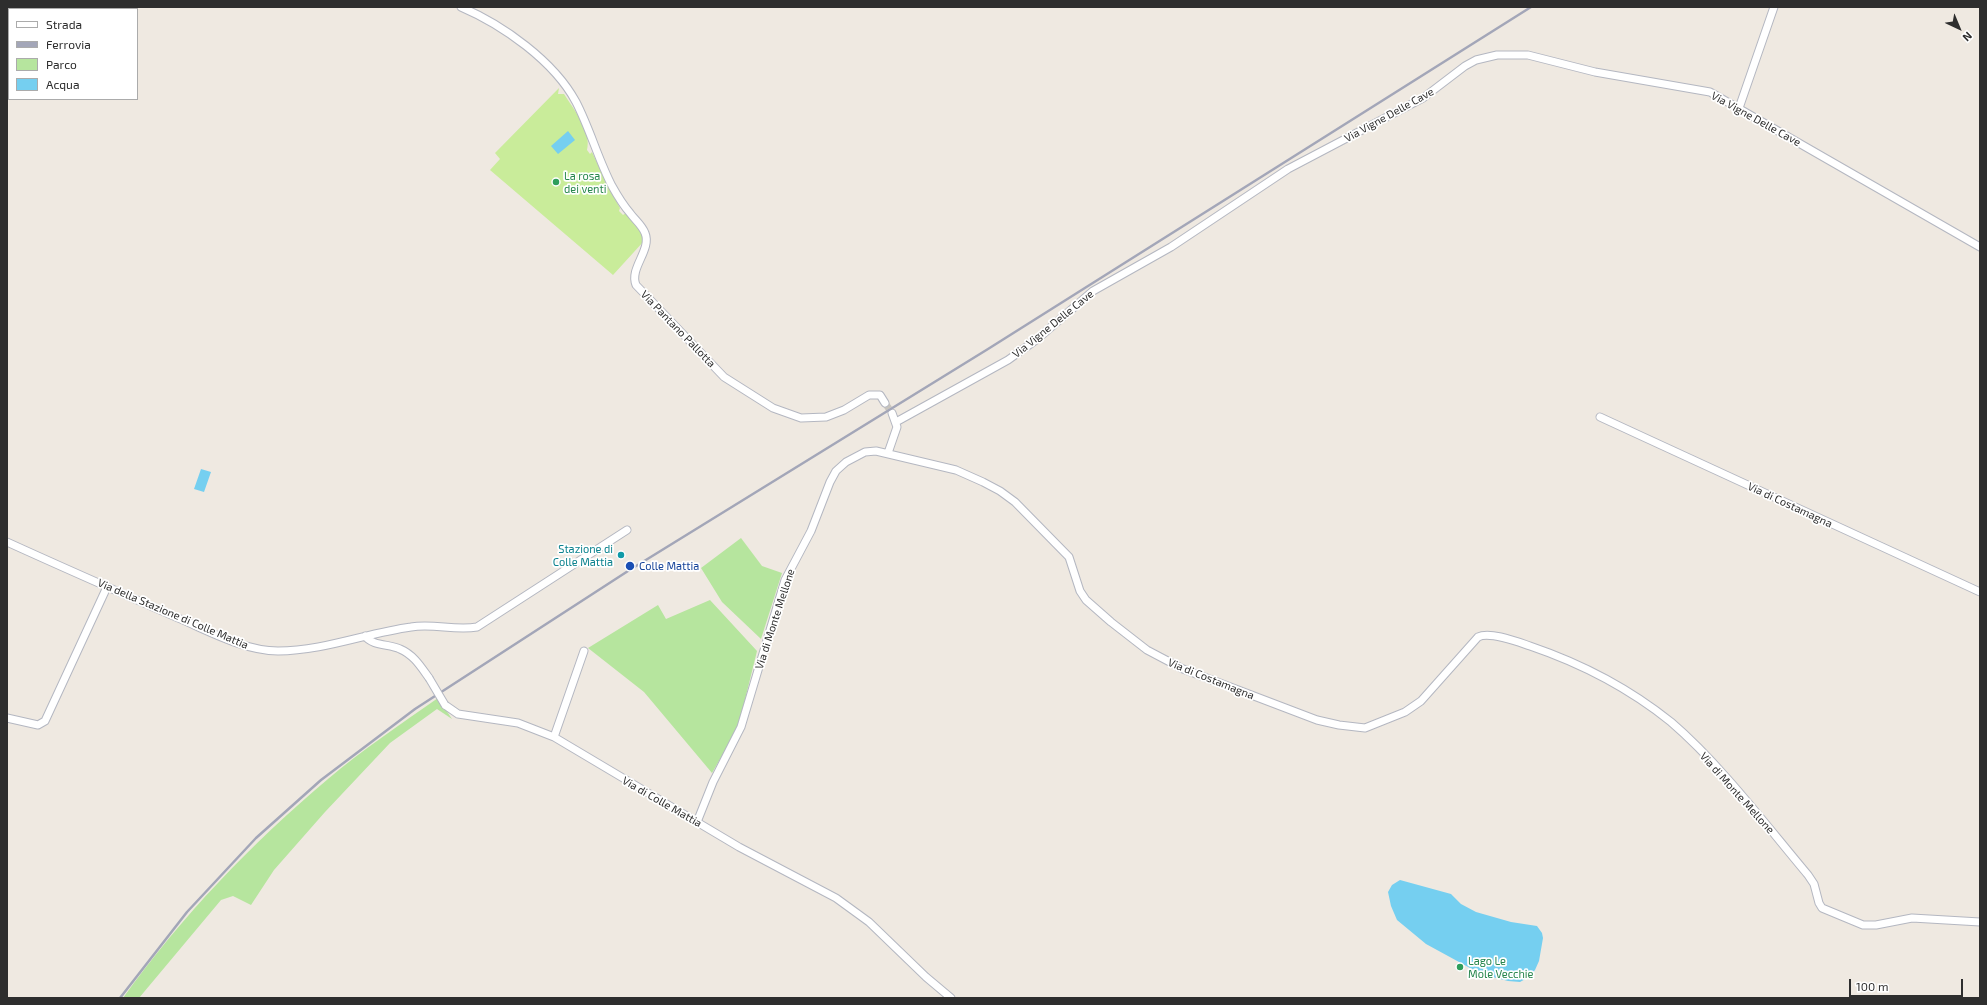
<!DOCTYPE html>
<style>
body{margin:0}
#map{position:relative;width:1987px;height:1005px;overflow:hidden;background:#efe9e1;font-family:"Exo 2",sans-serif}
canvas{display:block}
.frame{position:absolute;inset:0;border:8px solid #2e2e2e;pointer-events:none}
.legend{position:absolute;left:8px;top:8px;width:130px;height:92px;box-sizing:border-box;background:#fff;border:1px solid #ababab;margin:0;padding:5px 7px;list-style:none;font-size:12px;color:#2e2e2e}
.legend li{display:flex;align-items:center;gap:8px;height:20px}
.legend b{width:20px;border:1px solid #ababab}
.north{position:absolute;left:1939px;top:8px;width:40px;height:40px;-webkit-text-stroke:3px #fff;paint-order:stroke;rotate:136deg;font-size:11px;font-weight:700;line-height:16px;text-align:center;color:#2e2e2e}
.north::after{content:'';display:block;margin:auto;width:14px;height:18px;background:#2e2e2e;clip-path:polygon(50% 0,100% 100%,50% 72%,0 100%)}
.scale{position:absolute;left:1849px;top:979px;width:114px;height:18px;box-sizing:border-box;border:2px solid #2e2e2e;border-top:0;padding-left:5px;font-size:12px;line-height:14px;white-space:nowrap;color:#2e2e2e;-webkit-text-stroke:3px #fff;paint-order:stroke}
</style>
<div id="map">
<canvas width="1987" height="1005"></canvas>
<div class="frame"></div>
<ul class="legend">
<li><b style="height:5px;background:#fff"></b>Strada</li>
<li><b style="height:5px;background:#a3a6b8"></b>Ferrovia</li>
<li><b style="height:11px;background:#b6e59e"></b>Parco</li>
<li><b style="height:11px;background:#75cff0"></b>Acqua</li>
</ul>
<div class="north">N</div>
<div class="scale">100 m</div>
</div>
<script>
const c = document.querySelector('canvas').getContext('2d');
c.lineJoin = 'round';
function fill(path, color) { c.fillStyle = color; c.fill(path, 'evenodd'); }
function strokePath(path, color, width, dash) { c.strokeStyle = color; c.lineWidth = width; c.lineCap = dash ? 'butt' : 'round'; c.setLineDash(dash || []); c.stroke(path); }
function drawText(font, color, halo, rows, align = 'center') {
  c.font = font + ' "Exo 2",sans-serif'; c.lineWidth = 3.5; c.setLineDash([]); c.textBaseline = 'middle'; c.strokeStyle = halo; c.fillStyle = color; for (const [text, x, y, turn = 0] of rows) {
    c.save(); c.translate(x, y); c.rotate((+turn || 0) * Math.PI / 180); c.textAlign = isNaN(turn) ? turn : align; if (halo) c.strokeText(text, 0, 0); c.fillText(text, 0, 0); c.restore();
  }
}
fill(new Path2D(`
 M741 538 762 566 782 573 761 639 722 602 701 568Z
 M710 600 757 651 738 728 712 773 644 692 588 648 658 605 666 619Z
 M438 698 452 719 437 709 390 743 325 812 274 870 251 905 233 896 221 900 139 998H123C182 916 251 844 328 779 362 750 401 724 438 698Z`), '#b6e59e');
fill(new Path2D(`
 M559 88 558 94H564C574 110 592 131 587 150L590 154 592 152 608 186 620 208 619 211 623 215 626 213 642 229 644 241 613 275 490 170 500 159 495 153Z`), '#c9ec9a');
fill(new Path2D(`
 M568 131 575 140 558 154 551 146Z
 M201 469 211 472 204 492 194 489Z
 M1400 880 1451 894 1461 904 1476 912 1511 922 1537 926 1542 933 1543 938 1539 961 1535 970 1529 977 1520 982 1508 981 1481 974 1426 944 1397 920 1391 906 1388 892 1392 885Z`), '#75cff0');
strokePath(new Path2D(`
 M885 403 892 413`), '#c8c4bd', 7, [7, 3.5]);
const minor = new Path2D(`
 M461 7C503 25 554 61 576 102 590 129 598 159 612 186 617 195 623 205 630 213 635 220 642 225 645 233 652 250 629 268 636 285L724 377 773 408 801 418 826 417 844 410 869 395H880L885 403
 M1739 108 1774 7
 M1600 417 1980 592
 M896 422 1008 360 1036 340 1093 291 1171 247 1288 169 1423 98 1465 66 1476 60 1497 55H1528L1595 72 1710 92 1980 247
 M888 453 897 427 892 413
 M7 542C64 568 121 593 178 618 209 631 244 651 278 651 323 651 367 633 411 627 433 623 455 631 477 627L627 530
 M365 636C372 646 390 644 400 649 414 655 421 667 429 678
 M445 705 458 714 518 723 554 737 739 847 836 898 869 922 926 977 951 998
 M7 718 38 725 45 721 107 587
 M554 737 584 651
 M697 822 713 782 741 727 785 580 811 531 830 482 836 471 846 462 865 452 876 451 956 470 983 482 1000 491 1015 502 1069 557 1080 591 1086 600 1111 622 1147 650 1183 669 1317 720 1339 725 1365 728 1405 712 1421 701 1478 637C1490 631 1518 642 1530 646 1580 663 1630 689 1671 722 1720 764 1766 825 1808 875L1814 884 1819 903 1822 908 1863 925H1876L1912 918 1980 922`);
const highway = new Path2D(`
 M46 9 48 7
 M61 9 62 7
 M7 59 9 57
 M7 79 9 77`);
strokePath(minor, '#b4b7c1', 9);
strokePath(highway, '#c9c9c9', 13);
strokePath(minor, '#fff', 7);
strokePath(highway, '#ffa35c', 11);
strokePath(new Path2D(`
 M120 998 187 912 256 838 321 780 415 709 628 571 988 349 1531 7`), '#a3a6b8', 2.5);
const minorBridge = new Path2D(`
 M429 678 445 705`);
strokePath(minorBridge, '#b4b7c1', 9, []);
strokePath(minorBridge, '#fff', 7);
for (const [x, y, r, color] of [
 [556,182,4,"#2e9e5b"],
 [621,555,4,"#0f9aa8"],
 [630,566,5,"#1a4fb4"],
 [1460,967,4,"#2e9e5b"]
]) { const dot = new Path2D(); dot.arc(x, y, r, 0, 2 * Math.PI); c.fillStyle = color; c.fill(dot); strokePath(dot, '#fff', 1.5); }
drawText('11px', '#2e2e2e', '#fff', [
 ["Via Vigne Delle Cave",1389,115,-29],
 ["Via Vigne Delle Cave",1756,119,29],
 ["Via Vigne Delle Cave",1053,324,-39],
 ["Via Pantano Pallotta",678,329,46],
 ["Via di Costamagna",1790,505,25],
 ["Via della Stazione di Colle Mattia",173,614,23],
 ["Via di Monte Mellone",775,619,-72],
 ["Via di Costamagna",1211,679,22],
 ["Via di Monte Mellone",1737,793,48],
 ["Via di Colle Mattia",662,802,30]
]);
drawText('11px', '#27864d', '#fff', [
 ["La rosa",564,176],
 ["dei venti",564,189],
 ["Lago Le",1468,961],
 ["Mole Vecchie",1468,974]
], 'left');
drawText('11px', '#0d838f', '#fff', [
 ["Stazione di",613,549],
 ["Colle Mattia",613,562]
], 'right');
drawText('11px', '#164399', '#fff', [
 ["Colle Mattia",639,566]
], 'left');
</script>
